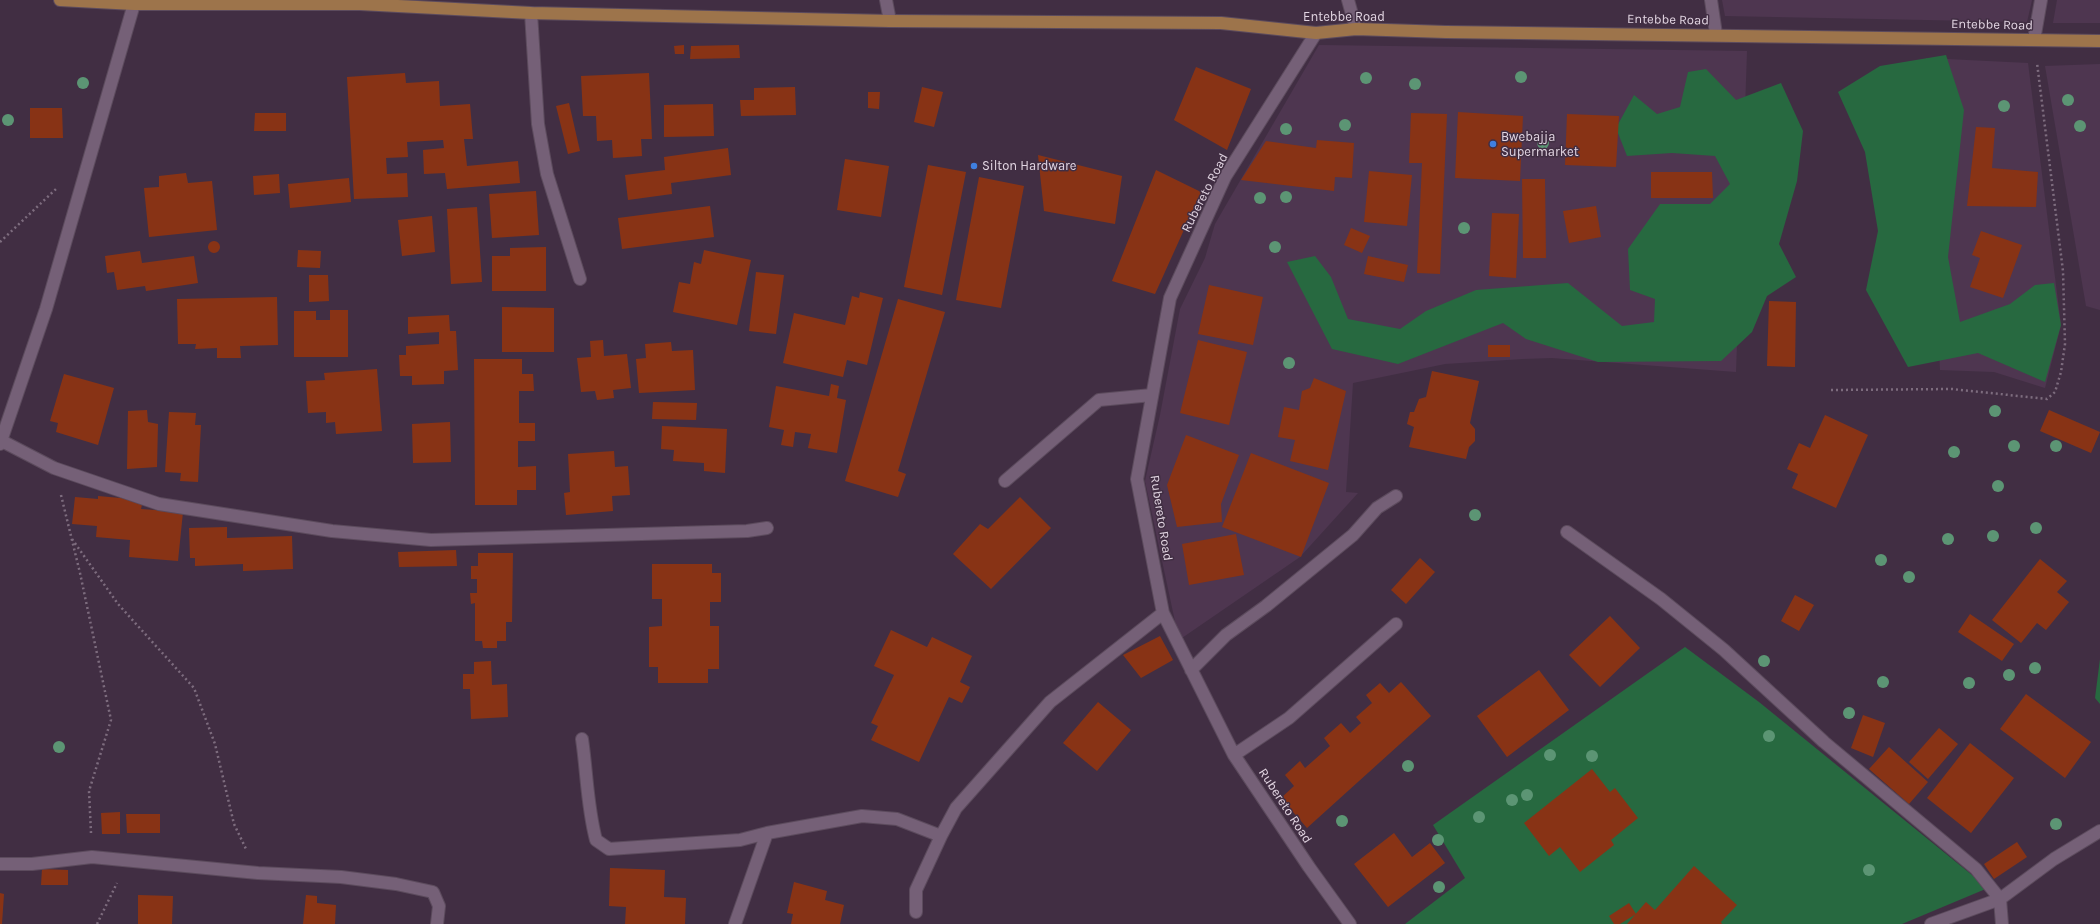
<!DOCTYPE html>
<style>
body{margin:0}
canvas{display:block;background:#412e43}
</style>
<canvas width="2100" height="924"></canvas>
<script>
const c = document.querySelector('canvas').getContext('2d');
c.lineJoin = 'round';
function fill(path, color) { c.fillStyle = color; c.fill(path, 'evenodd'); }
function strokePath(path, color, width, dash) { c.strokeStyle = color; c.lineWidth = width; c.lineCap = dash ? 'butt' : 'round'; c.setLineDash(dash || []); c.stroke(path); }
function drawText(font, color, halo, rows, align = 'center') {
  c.font = font + ' Karla,sans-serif'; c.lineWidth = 3; c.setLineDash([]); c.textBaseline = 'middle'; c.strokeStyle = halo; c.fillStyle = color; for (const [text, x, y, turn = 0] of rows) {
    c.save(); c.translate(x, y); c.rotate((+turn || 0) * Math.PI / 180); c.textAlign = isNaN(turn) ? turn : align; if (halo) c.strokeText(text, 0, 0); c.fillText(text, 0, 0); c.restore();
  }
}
fill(new Path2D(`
 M1722 0H2032L2027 22 1725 16Z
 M2057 0H2100V23H2053Z
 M1319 45 1747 51 1736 372 1552 358 1522 359 1445 364 1353 383 1346 492 1358 493 1300 557 1179 640 1145 481 1160 415 1180 309 1205 258 1215 224Z
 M1926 58 2028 63 2061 325 2045 388 1994 372 1940 370Z
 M2100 64V310L2086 306 2045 66Z`), '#4e3650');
fill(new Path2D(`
 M1946 55 1964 110 1948 257 1960 322 2010 304 2035 285 2054 283 2061 325 2045 382 1978 353 1908 367 1866 290 1878 231 1865 152 1838 92 1880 66Z
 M1706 69 1736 100 1781 83 1803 131 1797 181 1779 244 1796 277 1767 296 1752 332 1721 361 1598 362 1526 339 1503 323 1398 364 1332 349 1287 262 1315 256 1331 277 1348 319 1400 329 1426 311 1476 290 1568 283 1622 326 1654 322 1655 299 1630 290 1628 249 1660 204H1710L1730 184 1715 156 1672 153 1627 156 1616 128 1634 95 1657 114 1680 107 1688 72Z
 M1685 647 1759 702 1988 888 1902 924H1405L1465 878 1433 825Z
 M2100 659V704L2095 698Z`), '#276940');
fill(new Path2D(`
 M684 45V54H675L674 46Z
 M739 45 740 58 690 59 691 46Z
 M1196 67 1251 89 1227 150 1174 120Z
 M405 73 406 83 439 81 440 106 470 104 473 139H464L467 166 518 161 520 183 447 189 445 173 424 174 423 150 444 148 443 140 407 142 408 157 386 158 387 174 407 173 408 197 354 199 347 77Z
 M649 73 652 139H641L642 156 613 158 612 140 597 141 596 116H583L581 76Z
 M795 87 796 115 741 116 740 100H754V88Z
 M922 87 943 92 934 127 914 122Z
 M868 92H880L879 109 868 108Z
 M569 103 580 151 568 154 556 106Z
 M713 104 714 136 664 137V105Z
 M30 108H62L63 138H30Z
 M1458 112 1523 116 1520 181 1455 178Z
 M255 113H286V131H254Z
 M1411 113 1447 114 1440 274 1417 273 1422 163H1409Z
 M1567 114 1619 116 1616 167 1565 165Z
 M1976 127 1995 128 1992 168 2038 172 2036 207 1967 206Z
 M1317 140 1354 143 1352 178 1335 177 1334 191 1241 180 1266 141 1316 148Z
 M728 148 731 175 671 183 672 194 628 200 625 175 665 170 664 157Z
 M1038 155 1122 176 1115 224 1044 211Z
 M845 159 889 166 881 217 837 210Z
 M928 165 966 172 942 295 904 287Z
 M1156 170 1201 192 1155 294 1112 281Z
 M1369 171 1412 175 1407 226 1364 222Z
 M1651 172H1712L1713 198H1651Z
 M186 173 188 183 212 181 217 230 149 237 144 188 159 187V176Z
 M279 174 280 193 254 195 253 176Z
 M979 177 1024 186 1001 308 956 300Z
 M349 178 351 202 290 208 288 184Z
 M1522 179H1545L1546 258H1523Z
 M536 191 539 235 492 238 489 194Z
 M710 206 714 237 622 249 618 218Z
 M1596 206 1601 237 1569 243 1563 211Z
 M477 207 482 282 451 284 447 209Z
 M1492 213 1519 214 1516 278 1489 276Z
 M432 216 435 252 402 256 398 220Z
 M1351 228 1370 236 1362 253 1344 245Z
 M1981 231 2022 245 2003 298 1970 287 1980 258 1972 255Z
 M208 247a6 6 0 1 1 12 0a6 6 0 1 1-12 0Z
 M546 247V291H492V256H510V248Z
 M298 250 321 251 320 268 297 267Z
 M704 250 751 260 737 325 673 312 679 282 690 284 694 262 701 264Z
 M140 251 142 263 194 256 198 283 146 291 145 286 117 290 114 272 107 273 105 256Z
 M1368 256 1408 265 1404 282 1364 274Z
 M756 272 784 275 776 334 749 331Z
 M309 275H328L329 301 309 302Z
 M1209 285 1263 297 1253 345 1198 334Z
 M860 292 883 298 867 365 847 360 843 377 783 363 794 313 845 325 852 296 859 298Z
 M277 297 278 345 240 346 241 358H217V348L195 349 196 344H178L177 299Z
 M898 299 945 312 898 471 906 474 898 497 845 481Z
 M1769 301 1796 302 1795 367 1767 366Z
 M502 307 554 308V352H502Z
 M330 310H348V357H294V311H316V320H330Z
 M449 315 450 331H456L458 370 444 371V384L412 385V376H400L399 355H406V346L439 344V332L408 334V317Z
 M603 340 604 356 627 354 631 388 613 390 614 398 597 400 595 391 581 392 577 358 591 357 590 341Z
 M1198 340 1247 352 1229 425 1180 413Z
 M671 342 672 351 693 350 695 390 639 393 636 359 646 358 645 344Z
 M1488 345H1510V357H1488Z
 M474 359H522V374H533L534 391H519V423H535V441H518V467L536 466V490H517V505H475Z
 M377 369 382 431 336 434 335 422 326 423V412L308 413 306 381 325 380 324 373Z
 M1432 371 1479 381 1470 423 1475 429V441L1469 447 1466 459 1409 447 1414 427 1407 424 1410 412H1414L1419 399 1426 397Z
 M64 374 114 388 98 445 56 432 58 423 50 421Z
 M1314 378 1346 391 1328 470 1290 461 1295 440 1278 437 1284 407 1299 410 1302 391 1310 388Z
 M831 384 839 386 837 398 846 400 837 453 808 448 811 434 795 432 793 447 781 445 784 430 769 427 776 386 829 396Z
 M653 402 697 403 696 420 652 419Z
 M147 410 148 422 158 424 157 467 127 469 128 411Z
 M2049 410 2100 432 2091 453 2040 431Z
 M169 412 196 413 195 425H201L198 482 180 481 181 473 165 472Z
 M1825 415 1868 435 1836 508 1792 488 1798 474 1787 469 1799 443 1810 448Z
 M450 422 451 462 413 463 412 424Z
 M662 426 727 429 725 473 704 471V463L673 461 674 450 661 449Z
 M1186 435 1239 455 1221 504 1222 522 1177 527 1167 485Z
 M614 451 615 467 628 466 630 495 612 496 613 511 566 515 564 493 570 492 568 454Z
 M1251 453 1329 483 1301 557 1222 527Z
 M98 496 143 500 141 509 183 512 178 561 129 557 130 540 96 537 97 526 72 524 75 497 98 499Z
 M1020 497 1051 528 991 589 953 554 980 524 988 529Z
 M227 527V538L292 536 293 569 243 571V564L195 566V558H190L189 528Z
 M1236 534 1244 575 1189 585 1182 544Z
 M456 550 457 566 399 567 398 552Z
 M478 553H513L512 622H506V641H497V648H483L482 641H475V603L471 604 470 593H477V579H471V566H478Z
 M1420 558 1435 572 1406 604 1391 590Z
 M2040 559 2067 581 2057 592 2069 602 2046 630 2037 623 2021 643 1992 620Z
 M652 564H712V573H721V602H710V626H719V669H708V683H658V667H649V627L662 626V599H652Z
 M1795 595 1814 605 1799 631 1781 621Z
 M1970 614 2014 644 2002 661 1958 632Z
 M1610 616 1640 648 1600 687 1569 655Z
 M891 630 927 647 932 637 972 656 960 682 970 687 962 703 949 697 919 762 871 740 878 726 871 723 894 675 874 666Z
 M1160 636 1173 660 1141 678 1123 655Z
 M491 661 492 685 507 684 508 717 471 719 470 689H463V674H474V662Z
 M1539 670 1569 710 1507 757 1477 716Z
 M1401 682 1431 716 1307 828 1281 798 1294 786 1285 775 1300 761 1305 768 1330 746 1324 738 1341 723 1350 733 1361 723 1356 717 1372 703 1366 695 1380 683 1389 693Z
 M2026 694 2091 742 2065 778 2000 729Z
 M1098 702 1131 730 1097 771 1063 743Z
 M1863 715 1885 723 1873 757 1851 748Z
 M1939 728 1958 744 1928 779 1909 762Z
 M1970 743 2014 778 1971 833 1927 798Z
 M1889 747 1928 782 1909 804 1869 769Z
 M1592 769 1610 792 1615 788 1638 818 1611 840 1614 845 1580 872 1560 847 1549 856 1524 823Z
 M120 812V834H102L101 813Z
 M126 814H160V833H127Z
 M1394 833 1412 857 1430 843 1445 863 1388 907 1354 864Z
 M2017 842 2027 857 1994 879 1984 864Z
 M1694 866 1737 905 1721 922 1722 924H1627L1646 902 1655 910Z
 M610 868 665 870 664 897 686 898 685 924H625L626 907 609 906Z
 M42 869 68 870V885H41Z
 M794 882 827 891 825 900 844 905 840 924H791L793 914 787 913Z
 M0 893 4 894 2 924H0Z
 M138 895 173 896 172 924H138Z
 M306 895 317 896V903L336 905 335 924H303Z
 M1629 903 1636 914 1620 924H1614L1609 916Z`), '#883315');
const minor = new Path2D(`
 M886 0 890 21
 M1348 0 1356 29
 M1711 0 1716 34
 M531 13 538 124 547 174 580 279
 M1316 33 1225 177 1170 298 1137 479 1163 613 1234 755 1309 867 1350 924
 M2034 40 2041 0
 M0 440 54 468 159 504 332 531 431 540 747 531 767 528
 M0 444 46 309 134 4
 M1005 481 1099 400 1152 395
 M1567 532 1661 599 1724 650 1824 742 1976 869 2000 899 2002 924
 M1191 670 1226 635 1266 606 1353 535 1377 508 1396 496
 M582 739C587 773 587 806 596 840L609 849 740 840 767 833 862 816 897 819 941 836 956 808 1050 702 1163 613
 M1234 755 1289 718 1396 624
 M0 864H32L92 857 258 873 341 877 396 884 433 892 439 906 437 924
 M916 912V890L941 836
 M735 924 767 833
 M1931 924 2000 899 2054 859 2100 831`);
const major = new Path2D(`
 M60 0 134 4H360L531 13 890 21 1221 23 1316 33 1356 29 1446 32 2100 41`);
strokePath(minor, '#5c4b5d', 14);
strokePath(major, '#5c4b5d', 14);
strokePath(new Path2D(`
 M0 242 56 189
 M1831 390 1952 389 2047 399 2055 392 2061 372 2065 344 2063 271 2037 63
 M61 495 80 573 111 720 89 791 91 833
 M72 539 118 604 194 688 215 744 234 824 246 849
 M97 924 117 883`), '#7d6c7e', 2.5, [2, 3]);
strokePath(minor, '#756077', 12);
strokePath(major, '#9d744b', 12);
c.fillStyle = '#5c9574';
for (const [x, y] of [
 [1521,77],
 [1366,78],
 [83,83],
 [1415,84],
 [2068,100],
 [2004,106],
 [8,120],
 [1345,125],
 [2080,126],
 [1286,129],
 [1543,143],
 [1286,197],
 [1260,198],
 [1464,228],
 [1275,247],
 [1289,363],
 [1995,411],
 [2014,446],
 [2056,446],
 [1954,452],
 [1998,486],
 [1475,515],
 [2036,528],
 [1993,536],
 [1948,539],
 [1881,560],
 [1909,577],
 [1764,661],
 [2035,668],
 [2009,675],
 [1883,682],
 [1969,683],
 [1849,713],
 [1769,736],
 [59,747],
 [1550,755],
 [1592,756],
 [1408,766],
 [1527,795],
 [1512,800],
 [1479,817],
 [1342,821],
 [2056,824],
 [1438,840],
 [1869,870],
 [1439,887]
]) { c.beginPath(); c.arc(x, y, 6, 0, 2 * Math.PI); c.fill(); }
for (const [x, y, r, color] of [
 [1493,144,4,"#3f7fe0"],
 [974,166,4,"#3f7fe0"]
]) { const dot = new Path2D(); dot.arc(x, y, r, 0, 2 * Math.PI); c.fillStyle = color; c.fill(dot); strokePath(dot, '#412e43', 1.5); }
drawText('13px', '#e2d5e2', '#412e43', [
 ["Entebbe Road",1344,17],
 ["Entebbe Road",1668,20,1],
 ["Entebbe Road",1992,25,1],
 ["Rubereto Road",1205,193,-63],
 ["Rubereto Road",1161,518,81],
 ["Rubereto Road",1285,806,57]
]);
drawText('13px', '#e2d5e2', '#412e43', [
 ["Bwebajja",1501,137],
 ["Supermarket",1501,152],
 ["Silton Hardware",982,166]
], 'left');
</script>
